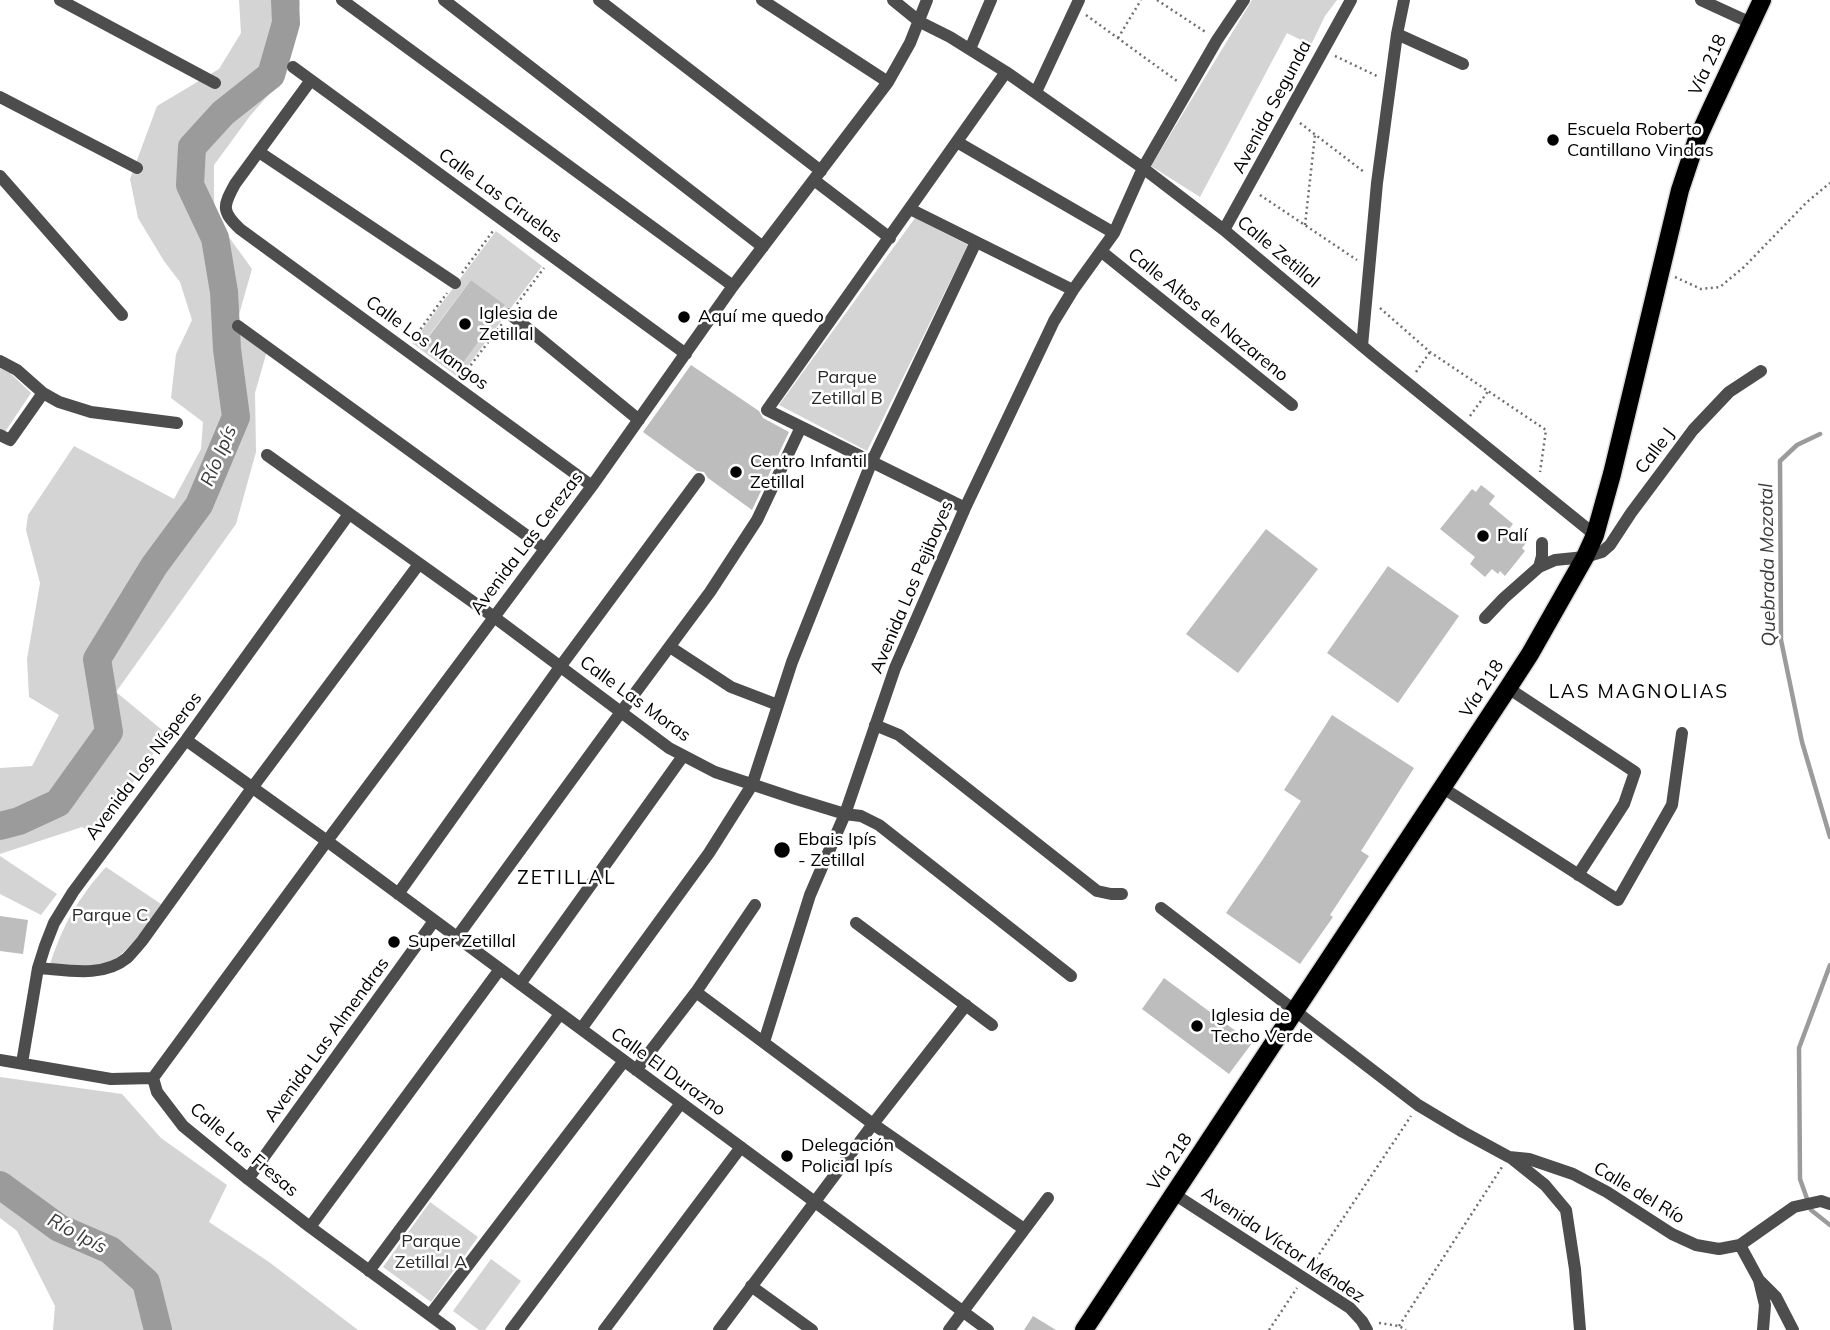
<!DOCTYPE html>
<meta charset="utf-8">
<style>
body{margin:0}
canvas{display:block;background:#fff}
</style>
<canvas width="1830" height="1330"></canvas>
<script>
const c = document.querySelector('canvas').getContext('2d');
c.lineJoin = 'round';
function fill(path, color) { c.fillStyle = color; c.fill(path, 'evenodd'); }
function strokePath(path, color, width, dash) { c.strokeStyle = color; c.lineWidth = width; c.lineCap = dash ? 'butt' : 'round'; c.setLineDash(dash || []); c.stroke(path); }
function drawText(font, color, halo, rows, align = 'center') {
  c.font = font + ' Mulish,sans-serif'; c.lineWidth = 5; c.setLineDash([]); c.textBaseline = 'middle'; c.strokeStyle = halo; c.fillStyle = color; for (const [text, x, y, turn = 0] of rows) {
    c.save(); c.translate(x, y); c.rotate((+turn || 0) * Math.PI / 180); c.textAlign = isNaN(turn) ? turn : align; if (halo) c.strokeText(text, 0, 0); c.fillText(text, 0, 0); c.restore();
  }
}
fill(new Path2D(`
 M239 0H300V5L283 78 250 116 214 165V201L218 222 252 269 238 318 267 351 255 393 256 452 236 524 116 692 167 734 96 835 82 827 0 854V768L32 766 59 715 29 697 27 659 40 583 26 530 28 515 74 446 174 499 201 449 203 422 171 398 176 354 192 320 180 282 164 261 138 218 130 179 157 106 219 69 241 33Z
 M1252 0H1337L1325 16 1311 45 1287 33 1200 197 1151 166Z
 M915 218 968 245 867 451 779 405Z
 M496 231 542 266 459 378 412 343ZM471 280 505 306 458 368 424 342Z
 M0 368 10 373 31 393 5 432 0 430Z
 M0 856 57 894 41 915 0 894Z
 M106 867 161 904C142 931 125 964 89 968 76 969 62 966 50 964 63 925 78 898 106 867Z
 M0 1077 122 1094 161 1138 227 1185 209 1222 269 1262 358 1330H53L55 1306 17 1231 0 1218Z
 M430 1202 478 1237 431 1302 383 1267Z
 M491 1259 521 1281 485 1330H479L453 1311Z`), '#d4d4d4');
strokePath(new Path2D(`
 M1820 434 1797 445 1780 461 1781 640 1802 742 1830 837
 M1830 965 1799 1048 1800 1179 1811 1210 1830 1225`), '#9b9b9b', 4.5);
strokePath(new Path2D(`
 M0 826 19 821 58 803 109 732 97 659 154 566 199 505 236 417 227 349 224 292 215 238 190 185 192 147 223 113 271 75 286 23 285 0
 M0 1185 59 1228 110 1250 146 1282 158 1330`), '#9b9b9b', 28);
fill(new Path2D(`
 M471 280 505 305 459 368 424 343Z
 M691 365 759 411 763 418 789 432 752 510 708 478 704 472 697 471 643 432Z
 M1481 485 1495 496 1489 504 1513 524 1509 529 1526 543 1522 548 1525 551 1505 576 1500 571 1498 574 1492 569 1485 577 1470 564 1475 557 1440 529 1472 489 1476 492Z
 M1266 529 1318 569 1238 673 1186 634Z
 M1388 566 1459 616 1398 703 1327 653Z
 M1332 715 1414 768 1361 851 1369 856 1330 915 1333 917 1300 964 1226 913 1263 859 1301 801 1284 790Z
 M0 916 28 920 23 954 0 951Z
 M1164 978 1252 1043 1229 1074 1142 1009Z
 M1033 1316 1056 1330H1024Z`), '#bdbdbd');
const major = new Path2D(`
 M1084 1330 1508 688 1530 654 1585 557 1595 535 1612 474 1680 190 1696 142 1711 109 1762 0`);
strokePath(major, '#dbdbdb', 21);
strokePath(new Path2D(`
 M1157 0 1207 33
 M1086 15 1177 81
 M1118 38 1141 0
 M1335 56 1377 76
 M1300 123 1364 172
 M1260 195 1357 260
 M1305 225 1315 135
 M462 273 493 231
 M1675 277 1701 289 1720 287 1744 267 1807 202 1830 183
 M517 304 544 268
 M1380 308 1430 352 1546 430 1540 472
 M414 338 447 293
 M1416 372 1430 352
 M464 374 502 324
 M1470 416 1489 390
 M1310 1268 1411 1116
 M1379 1323 1399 1326 1406 1330
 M1399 1326 1502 1167
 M1269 1330 1297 1288`), '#6f6f6f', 2.5, [2, 3.5]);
strokePath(new Path2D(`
 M60 0 215 83
 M342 0 733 286
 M444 0 763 247
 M599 0 821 171
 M762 0 888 82
 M893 0 920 22 950 37 1006 72 1143 168 1224 230 1373 355 1595 535
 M1701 0 1751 23
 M1397 34 1463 64
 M970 49 991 0
 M293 67 686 354
 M311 80 235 184C223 206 221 211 240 229L592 486
 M1036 92 1079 0
 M0 97 137 168
 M957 142 1114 233
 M259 152 455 283
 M0 176 122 315
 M814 180 890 238
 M910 209 1073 290
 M1224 230 1351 0
 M1102 252 1292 405
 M510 314 639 420
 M238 326 544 548
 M1362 346 1377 183 1397 34 1404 0
 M0 361 17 370 43 393 59 402 91 412 177 423
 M0 435 10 440 43 393
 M267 455 494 617 669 748 715 772 796 799 845 814 861 816 879 825 1071 976
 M965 508 767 410 1006 72
 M1539 567 1542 556V543
 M1485 618 1504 598 1539 567 1555 560 1585 557 1602 552 1610 545 1631 513 1693 430 1729 392 1761 371
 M670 647 731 687 778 705
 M1508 688 1635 772 1624 804 1578 875
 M875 725 899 735 1097 891 1111 894H1122
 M186 740 327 841 988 1330
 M1443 788 1618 900 1672 805 1682 733
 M398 894 560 667 699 479
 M1161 908 1418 1105 1463 1132 1509 1157 1529 1159 1573 1174 1607 1192 1672 1234 1696 1245 1719 1249 1740 1245 1794 1207 1821 1201 1830 1204
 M856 923 992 1025
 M457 937 621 712 710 592 757 520 801 427
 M38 968C67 970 103 978 127 958 132 953 137 947 142 941L252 788 419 564
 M520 984 683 756
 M696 992 873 1124 1024 1229
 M581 1029 709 853 752 785 792 662 872 461 976 242
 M764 1042 810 895 845 814 895 668 965 508 1054 321 1073 290 1114 233 1143 168 1217 40 1244 0
 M0 1060 111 1079 153 1078 157 1092 183 1126 248 1179 310 1227 450 1330
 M22 1063 38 968 45 946 54 923 73 892 186 740 349 514
 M636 1070 696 992 755 905
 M153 1078 327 841 592 486 733 286 888 82 910 43 927 0
 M1510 1157 1545 1185 1566 1210 1575 1269 1580 1330
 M248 1179 434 921
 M1174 1194 1350 1308 1362 1321 1367 1330
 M310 1227 500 969
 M1740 1245 1759 1280 1765 1305 1763 1330
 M369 1271 560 1014
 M1760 1281 1776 1297 1793 1330
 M751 1286 812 1330
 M430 1315 624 1061
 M511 1330 681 1103
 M604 1330 741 1147
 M719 1330 873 1124 966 1005
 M949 1330 1048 1198`), '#4d4d4d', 12);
strokePath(major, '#000', 18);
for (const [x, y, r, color] of [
 [1553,140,7,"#000"],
 [684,317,7,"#000"],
 [465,324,7,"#000"],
 [736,472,7,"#000"],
 [1483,536,7,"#000"],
 [782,850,9,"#000"],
 [394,942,7,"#000"],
 [1197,1026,7,"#000"],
 [787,1156,7,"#000"]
]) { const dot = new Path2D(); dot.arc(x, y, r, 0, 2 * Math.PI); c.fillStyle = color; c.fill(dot); strokePath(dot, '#fff', 2.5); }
drawText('18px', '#000', '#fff', [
 ["Vía 218",1708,65,-65],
 ["Avenida Segunda",1272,107,-62],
 ["Calle Las Ciruelas",500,196,36],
 ["Calle Zetillal",1278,252,40],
 ["Calle Altos de Nazareno",1208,315,39],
 ["Calle Los Mangos",427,343,36],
 ["Calle J",1655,451,-53],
 ["Avenida Las Cerezas",527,543,-53],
 ["Avenida Los Pejibayes",912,587,-67],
 ["Vía 218",1482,689,-57],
 ["Calle Las Moras",635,699,36],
 ["Avenida Los Nísperos",144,766,-53],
 ["Avenida Las Almendras",327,1040,-54],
 ["Calle El Durazno",668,1072,36],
 ["Calle Las Fresas",244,1150,40],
 ["Vía 218",1170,1162,-56],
 ["Calle del Río",1639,1193,31],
 ["Avenida Víctor Méndez",1283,1245,34]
]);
drawText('18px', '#000', '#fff', [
 ["Escuela Roberto",1567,130],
 ["Cantillano Vindas",1567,151],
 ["Iglesia de",479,314],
 ["Zetillal",479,335],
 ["Aquí me quedo",698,317],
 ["Centro Infantil",750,462],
 ["Zetillal",750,483],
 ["Palí",1497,536],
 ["Ebais Ipís",798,840],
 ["- Zetillal",798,861],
 ["Super Zetillal",408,942],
 ["Iglesia de",1211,1016],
 ["Techo Verde",1211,1037],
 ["Delegación",801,1146],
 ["Policial Ipís",801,1167]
], 'left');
drawText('18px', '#2b2b2b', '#fff', [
 ["Parque",847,378],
 ["Zetillal B",847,399],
 ["Parque C",110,916],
 ["Parque",431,1242],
 ["Zetillal A",431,1263]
]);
drawText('italic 19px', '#3c3c3c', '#fff', [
 ["Río Ipís",219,456,-67],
 ["Quebrada Mozotal",1768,565,-91],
 ["Río Ipís",77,1234,28]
]);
c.letterSpacing = '2px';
drawText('19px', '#000', '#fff', [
 ["LAS MAGNOLIAS",1639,692],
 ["ZETILLAL",567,878]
]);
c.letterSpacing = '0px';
</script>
